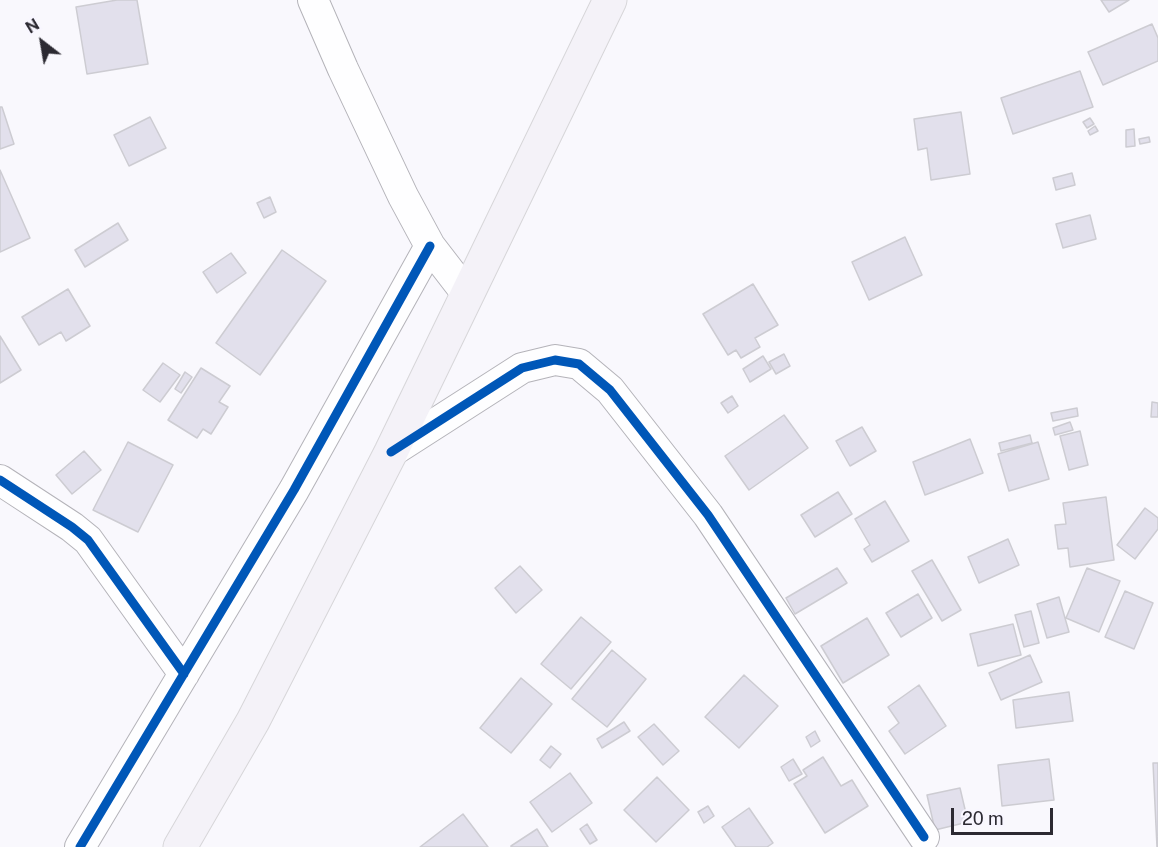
<!DOCTYPE html>
<style>
body{margin:0}
#map{position:relative;width:1158px;height:847px;overflow:hidden;background:#f9f8fd;font-family:"Public Sans",sans-serif}
canvas{display:block}
.north{position:absolute;left:12px;top:12px;width:60px;height:60px;-webkit-text-stroke:4px #f8f6ff;paint-order:stroke;rotate:329deg;font-size:16px;font-weight:700;line-height:24px;text-align:center;color:#2c2a32}
.north::after{content:'';display:block;margin:auto;width:21px;height:27px;background:#2c2a32;clip-path:polygon(50% 0,100% 100%,50% 72%,0 100%)}
.scale{position:absolute;left:951px;top:808px;width:102px;height:27px;box-sizing:border-box;border:3px solid #2c2a32;border-top:0;padding-left:8px;font-size:18px;line-height:21px;white-space:nowrap;color:#2c2a32;-webkit-text-stroke:4px #f8f6ff;paint-order:stroke}
</style>
<div id="map">
<canvas width="1158" height="847"></canvas>
<div class="north">N</div>
<div class="scale">20 m</div>
</div>
<script>
const c = document.querySelector('canvas').getContext('2d');
c.lineJoin = 'round';
function fill(path, color) { c.fillStyle = color; c.fill(path, 'evenodd'); }
function strokePath(path, color, width, dash) { c.strokeStyle = color; c.lineWidth = width; c.lineCap = dash ? 'butt' : 'round'; c.setLineDash(dash || []); c.stroke(path); }
const building = new Path2D(`
 M117 0H137L148 64 87 74 76 7Z
 M1101 0H1129L1109 12Z
 M1152 24 1158 38V61L1103 85 1088 52Z
 M1080 71 1093 107 1013 134 1001 98Z
 M0 107H2L14 144 0 149Z
 M961 112 970 174 931 180 927 148 918 150 914 119Z
 M150 117 166 148 129 166 114 135Z
 M1090 118 1094 124 1087 128 1083 122Z
 M1095 126 1098 131 1090 135 1088 131Z
 M1134 129 1135 146 1126 147V130Z
 M1149 137 1150 142 1140 144 1139 139Z
 M0 170 30 238 0 252Z
 M1072 173 1075 185 1056 190 1053 178Z
 M270 197 276 212 264 218 257 203Z
 M1090 215 1096 239 1063 248 1056 224Z
 M118 223 128 240 85 267 75 250Z
 M905 237 922 275 869 300 852 262Z
 M282 250 326 281 260 375 216 343Z
 M231 253 246 273 217 293 203 272Z
 M753 284 778 325 755 338 760 347 741 358 736 350 728 355 703 314Z
 M68 289 90 326 66 341 61 332 39 345 22 317Z
 M0 336 21 370 0 383Z
 M784 354 790 366 776 374 769 362Z
 M763 356 771 369 750 382 743 369Z
 M163 363 180 375 160 402 143 390Z
 M201 368 230 386 219 402 228 407 211 434 203 429 197 438 168 420Z
 M185 372 192 377 181 393 175 389Z
 M732 396 738 406 728 413 721 403Z
 M1152 402 1158 403V417H1151Z
 M1077 408 1078 416 1053 421 1051 413Z
 M784 415 808 448 749 490 725 456Z
 M1070 422 1073 430 1055 435 1053 428Z
 M862 427 876 451 850 466 836 441Z
 M1080 431 1088 465 1069 470 1060 436Z
 M1030 435 1032 443 1001 451 999 443Z
 M970 439 983 473 925 495 913 462Z
 M128 442 173 465 138 532 93 510Z
 M1038 442 1049 479 1009 491 998 454Z
 M84 451 101 470 72 494 56 475Z
 M838 492 852 514 815 537 801 515Z
 M1106 497 1114 560 1070 567 1068 548 1058 549 1055 525 1066 524 1063 503Z
 M885 501 909 541 872 562 864 549 870 545 855 519Z
 M1145 508 1158 518V529L1135 559 1117 545Z
 M1008 539 1019 565 979 583 968 557Z
 M932 560 961 610 942 621 912 571Z
 M520 566 542 590 516 613 495 588Z
 M837 568 847 583 795 614 786 598Z
 M1087 568 1120 581 1099 632 1066 618Z
 M1125 591 1153 603 1134 649 1105 637Z
 M918 594 932 618 901 637 886 613Z
 M1059 597 1069 632 1047 638 1037 604Z
 M1031 611 1039 643 1024 647 1015 615Z
 M581 617 611 642 571 689 541 664Z
 M867 618 889 655 843 683 821 646Z
 M1013 624 1021 655 978 666 970 634Z
 M612 650 646 679 607 727 572 699Z
 M1030 655 1042 682 1001 700 989 673Z
 M744 675 778 706 739 748 705 717Z
 M521 678 552 704 511 753 480 728Z
 M919 685 946 726 905 754 889 731 899 723 888 707Z
 M1069 692 1073 721 1016 728 1013 700Z
 M624 722 630 731 602 748 597 739Z
 M654 724 679 751 663 765 638 737Z
 M815 731 820 741 811 747 806 737Z
 M551 746 561 754 550 768 540 760Z
 M823 757 841 786 852 780 868 806 825 833 794 784 807 776 803 770Z
 M793 759 802 774 789 781 781 767Z
 M1049 759 1054 800 1002 806 998 765Z
 M1153 763H1158V847H1157Z
 M570 773 592 803 552 832 530 802Z
 M657 777 689 810 656 842 624 810Z
 M960 788 968 822 935 830 927 795Z
 M708 806 714 816 704 823 698 812Z
 M749 808 773 843 767 847H736L722 827Z
 M463 814 488 847H420Z
 M587 824 597 840 590 844 580 829Z
 M537 829 548 847H511V846Z`);
fill(building, '#e2e0ec');
strokePath(building, '#cdccd2', 1.5);
const minor = new Path2D(`
 M313 0 343 69 403 196 430 246 467 294
 M391 452 522 368 555 360 579 364 610 390 708 515 924 837
 M0 480 72 527 88 540 184 674
 M80 847 294 490 430 246`);
const primary = new Path2D(`
 M180 847 253 721 391 452 610 0`);
strokePath(minor, '#b4b3b9', 32);
strokePath(primary, '#d7d6d9', 35);
strokePath(minor, '#fefeff', 30);
strokePath(primary, '#f4f2f8', 33);
strokePath(new Path2D(`
 M391 452 522 368 555 360 579 364 610 390 708 515 924 837
 M0 480 72 527 88 540 184 674
 M80 847 294 490 430 246`), '#0057b8', 9);
</script>
